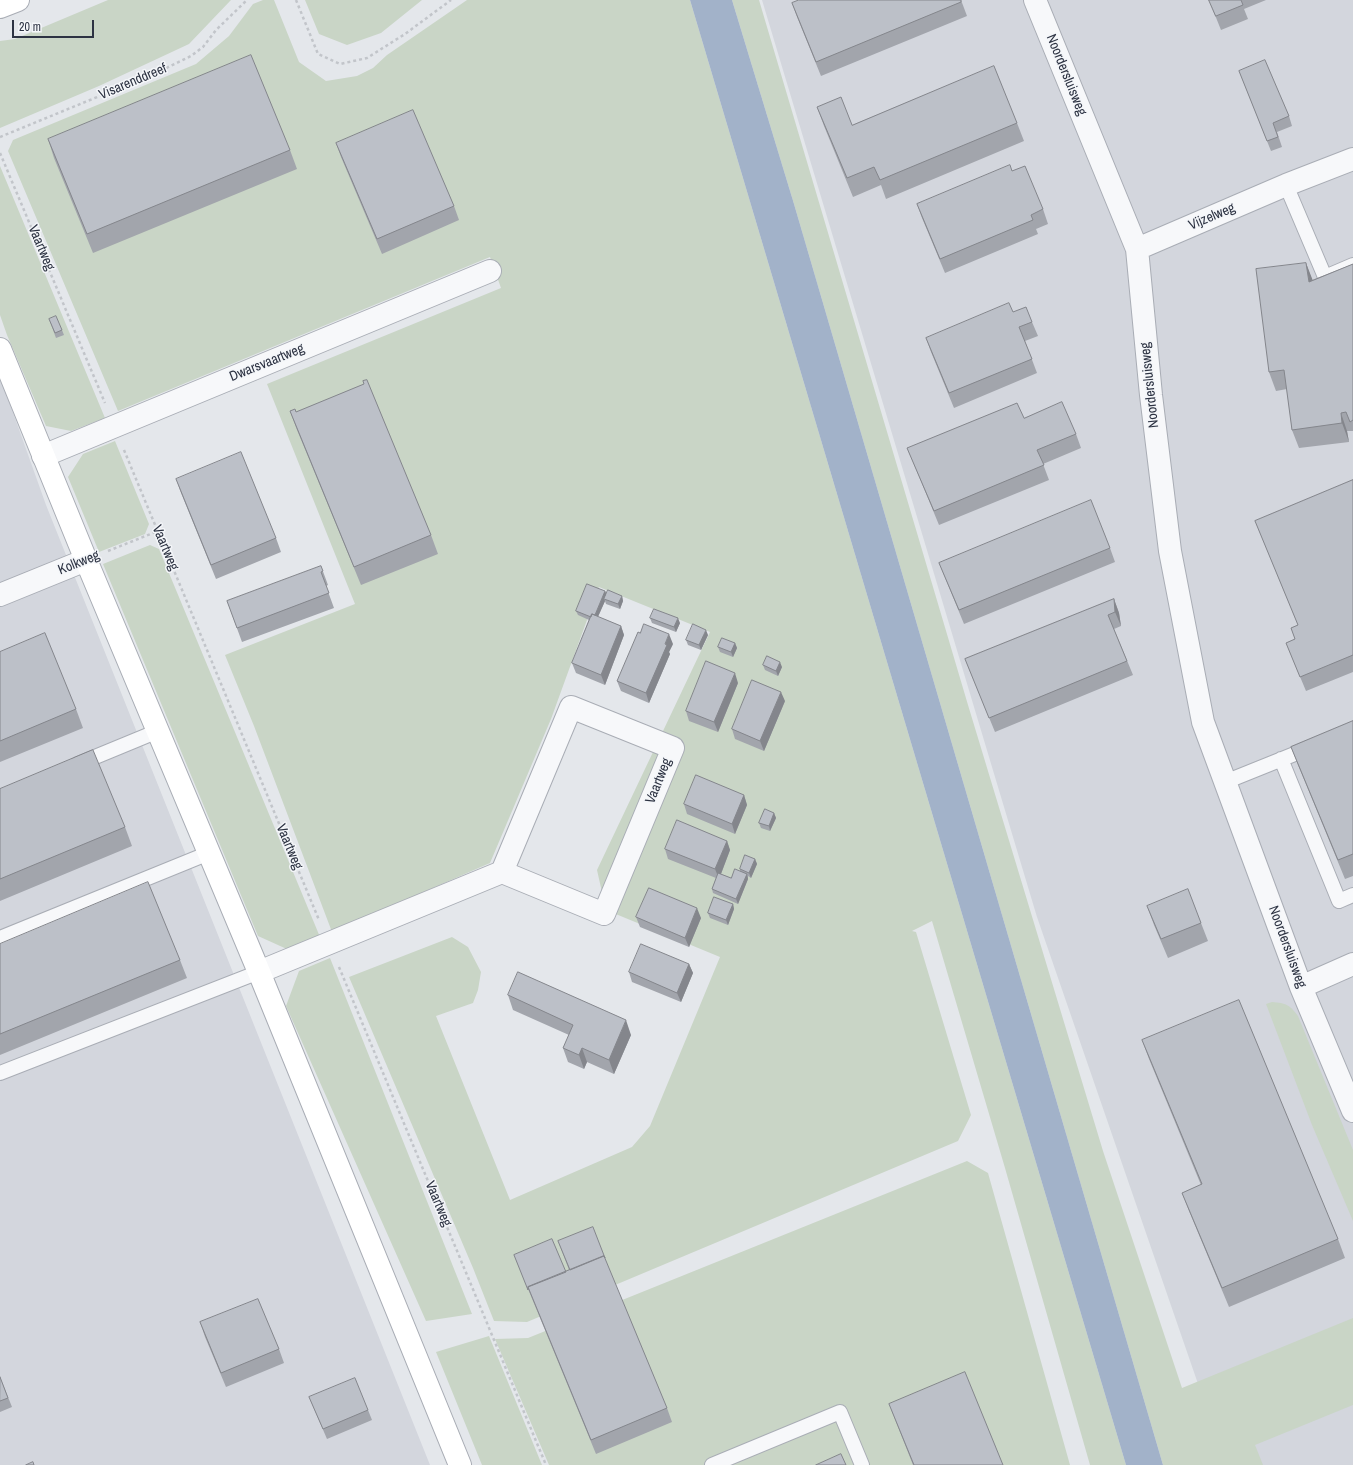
<!DOCTYPE html>
<style>
body{margin:0}
#map{position:relative;width:1353px;height:1465px;overflow:hidden;background:#e4e7eb;font-family:"Archivo Narrow",sans-serif}
canvas{display:block}
.scale{position:absolute;left:12px;top:20px;width:82px;height:18px;box-sizing:border-box;border:2px solid #2d3343;border-top:0;padding-left:5px;font-size:12px;line-height:14px;white-space:nowrap;color:#2d3343;-webkit-text-stroke:3px #f4f6f9;paint-order:stroke}
</style>
<div id="map">
<canvas width="1353" height="1465"></canvas>
<div class="scale">20 m</div>
</div>
<script>
const c = document.querySelector('canvas').getContext('2d');
c.lineJoin = 'round';
function fill(path, color) { c.fillStyle = color; c.fill(path, 'evenodd'); }
function strokePath(path, color, width, dash) { c.strokeStyle = color; c.lineWidth = width; c.lineCap = dash ? 'butt' : 'round'; c.setLineDash(dash || []); c.stroke(path); }
function drawText(font, color, halo, rows, align = 'center') {
  c.font = font + ' "Archivo Narrow",sans-serif'; c.lineWidth = 3; c.setLineDash([]); c.textBaseline = 'middle'; c.strokeStyle = halo; c.fillStyle = color; for (const [text, x, y, turn = 0] of rows) {
    c.save(); c.translate(x, y); c.rotate((+turn || 0) * Math.PI / 180); c.textAlign = isNaN(turn) ? turn : align; if (halo) c.strokeText(text, 0, 0); c.fillText(text, 0, 0); c.restore();
  }
}
fill(new Path2D(`
 M762 0H1353V1465H1226L1037 917Z
 M0 376 46 505 430 1465H0Z`), '#d3d6dd');
fill(new Path2D(`
 M108 0H231L189 44 99 86 0 128V41L15 39Z
 M263 0H274L299 62 326 81 357 76 373 68 387 55 467 0H690L1126 1465H1090L1005 1168 932 921 912 931 916 932 971 1115 958 1141 527 1322 494 1321 473 1268 349 977 452 937 468 947 481 972 478 990 473 1003 436 1016 510 1200 632 1147 650 1126 720 957 606 910 597 870 710 632 599 587 551 719 490 863 332 932 254 726 225 655 355 604 267 384 501 288 490 257 118 411 8 151 13 140 196 64 229 36 253 4Z
 M305 0H422L381 33 347 45 319 34Z
 M732 0H759L968 705 1103 1151 1182 1388 1353 1318V1405L1255 1445 1263 1465H1163L794 204Z
 M0 166 105 418 71 431 46 426 7 335 0 315Z
 M115 441 149 524 145 534 99 552 68 477 83 454Z
 M150 545 159 549 320 937 289 950 258 936 103 564Z
 M330 958 472 1314 426 1321 286 1006 299 971Z
 M1272 1002C1286 1003 1290 1005 1298 1016L1353 1150V1221L1312 1125 1266 1004Z
 M967 1161 988 1173 1070 1465H549L495 1339 528 1338Z
 M489 1336 542 1465H482L436 1352Z`), '#c9d5c6');
fill(new Path2D(`
 M690 0H732L794 204 1163 1465H1126Z`), '#a2b2c9');
const lane = new Path2D(`
 M1286 185 1325 277 1353 265
 M1281 759 1339 901 1353 895
 M78 764 158 731
 M1225 782 1312 747
 M0 938 209 853
 M0 1073 259 972
 M712 1465 840 1412 862 1465`);
const street = new Path2D(`
 M1035 0 1137 249 1151 395 1170 551 1203 722 1301 987 1353 1111
 M1137 249 1286 185 1353 159
 M43 456 490 271
 M0 595 86 560
 M571 707 673 748 604 914 502 872Z
 M259 972 502 872
 M1301 987 1353 964`);
const secondary = new Path2D(`
 M0 7 18 0
 M0 349 86 560 259 972 460 1465`);
strokePath(lane, '#a9adb5', 16);
strokePath(street, '#a9adb5', 24);
strokePath(secondary, '#a9adb5', 24);
strokePath(new Path2D(`
 M296 0 318 54 340 64 367 58 405 34 451 0
 M0 137 158 72 191 56 203 47 216 30 247 0
 M0 153 105 403
 M124 450 319 920
 M108 551 158 531
 M339 967 546 1465`), '#c2c5ca', 2.5, [3, 3]);
strokePath(lane, '#f7f8fa', 14);
strokePath(street, '#f7f8fa', 22);
strokePath(secondary, '#fff', 22);
fill(new Path2D(`
 M961 0 967 16 821 76 797 17 792 3Z
 M1209 0H1266L1244 9 1248 19 1221 30Z
 M1239 71 1289 116 1292 126 1277 132 1282 147 1271 151Z
 M817 107 852 125 1017 123 1024 141 886 199 881 185 853 197 824 126Z
 M48 139 290 150 297 169 93 253 54 158Z
 M336 143 454 206 459 220 382 254 341 157Z
 M1012 171 1043 209 1048 224 1036 229 1038 234 945 273 922 218 917 204Z
 M1306 263 1312 280 1353 264V432V431H1347L1349 442 1299 448 1292 430 1287 389 1276 391 1269 372Z
 M1013 312 1032 322 1038 336 1025 341 1037 373 954 408 931 352 926 338Z
 M49 319 62 330 64 335 56 338Z
 M290 411 296 412 431 535 438 554 361 585 297 430Z
 M1024 418 1076 434 1081 448 1043 464 1049 480 939 525 913 462 907 448Z
 M176 479 276 538 281 552 216 579 181 493Z
 M1353 480V672L1306 691 1286 643 1295 639 1291 628 1298 625 1261 535 1255 521Z
 M1110 548 1115 562 964 624 939 563Z
 M321 566 328 585 326 586 334 608 242 642 227 601Z
 M605 591 607 594 622 596 623 601 620 609 606 604 605 601 598 617 621 626 624 635 605 685 576 673 572 663 589 620 578 615 576 611Z
 M1114 599 1119 613 1121 626 1114 629 1133 675 995 732 965 659Z
 M650 618 680 623 676 632 652 623Z
 M708 635 701 650 688 645 686 640Z
 M735 643 737 648 733 657 720 652 718 647Z
 M673 644 669 652 670 654 649 703 621 691 617 681Z
 M0 652 76 709 83 728 0 762Z
 M763 665 782 667 778 676 765 670Z
 M738 683 718 732 689 721 686 711Z
 M785 701 764 751 735 739 732 729Z
 M1353 721V876L1345 879 1298 765 1291 747Z
 M0 789 125 827 132 846 0 901Z
 M744 795 747 805 735 834 687 814 684 804Z
 M774 813 776 818 770 831 761 828 759 823Z
 M727 841 730 850 721 874 731 878 740 871V869L755 859 757 864 751 878 748 876V879L738 904 713 893 712 889 716 878 668 859 665 849Z
 M733 904 734 909 728 925 710 918 708 913Z
 M1147 906 1201 923 1208 941 1168 958 1154 925Z
 M636 917 701 918 689 947 640 927Z
 M0 944 180 960 187 978 0 1055Z
 M689 964 693 973 681 1002 632 982 629 972Z
 M508 995 631 1035 614 1074 587 1062 584 1069 568 1062 563 1048 569 1035 513 1010Z
 M1142 1040 1338 1239 1345 1258 1229 1307 1189 1211 1182 1193 1201 1185 1149 1059Z
 M558 1241 667 1408 672 1422 596 1454 514 1255 566 1272 569 1270Z
 M200 1322 279 1349 284 1363 226 1387 205 1337Z
 M0 1377 12 1407 0 1412Z
 M309 1397 368 1410 372 1420 327 1439Z
 M889 1404 1003 1465H913L896 1422Z`), '#a2a5ac');
fill(new Path2D(`
 M1306 263 1313 281 1309 282Z
 M1341 413 1347 431 1349 442 1342 423Z
 M605 591 607 596 604 599 605 601 595 623 594 618Z
 M622 596 623 601 620 609 618 604Z
 M1114 599 1119 613 1121 626 1115 612Z
 M678 618 680 623 676 632 674 627Z
 M621 626 624 635 605 685 601 675Z
 M706 630 708 635 701 650 699 645Z
 M669 634 673 644 669 652 670 654 649 703 646 693Z
 M735 643 737 648 733 657 731 652Z
 M780 662 782 667 778 676 776 671Z
 M735 673 738 683 718 732 714 722Z
 M781 692 785 701 764 751 760 741Z
 M744 795 747 805 735 834 732 824Z
 M774 813 776 818 770 831 769 826Z
 M727 841 730 850 719 879 715 869Z
 M755 859 757 864 751 878 749 873Z
 M747 874 748 879 738 904 736 899Z
 M733 904 734 909 728 925 726 920Z
 M697 908 701 918 689 947 685 938Z
 M689 964 693 973 681 1002 677 993Z
 M626 1020 631 1035 614 1074 609 1060Z
 M582 1048 587 1062 584 1069 579 1055Z`), '#84868c');
const building = new Path2D(`
 M799 0H961V2L816 62 792 3Z
 M1209 0H1241L1243 5 1216 16Z
 M251 55 290 150 87 234 48 139Z
 M1265 60 1289 116 1273 123 1278 137 1267 141 1239 71Z
 M994 66 1017 123 880 180 874 167 847 178 817 107 841 97 852 125Z
 M413 110 454 206 377 239 336 143Z
 M1010 165 1012 171 1025 166 1043 209 1031 215 1033 220 940 259 917 204Z
 M1306 263 1309 282 1353 264V420L1350 422 1346 412 1341 413 1342 423 1292 430 1284 370 1269 372 1256 269Z
 M1009 303 1013 312 1026 307 1032 322 1019 327 1032 359 949 393 926 338Z
 M56 316 62 330 55 333 49 319Z
 M367 380 431 535 354 567 290 411 295 409 296 412 364 384 363 381Z
 M1062 402 1076 434 1037 450 1044 465 934 511 907 448 1017 403 1024 418Z
 M241 452 276 538 211 565 176 479Z
 M1353 480V655L1300 677 1286 643 1295 639 1291 628 1298 625 1255 521Z
 M1091 500 1110 548 959 610 939 563Z
 M321 566 323 571 321 572 329 593 237 628 227 601Z
 M587 584 605 591 595 615 592 614 591 617 576 611Z
 M608 590 622 596 618 604 604 599Z
 M1114 599 1115 612 1108 615 1127 661 989 718 965 659Z
 M654 609 678 618 674 627 650 618Z
 M592 614 621 626 601 675 572 663Z
 M644 624 669 634 665 644 667 645 646 693 617 681 638 632 640 633Z
 M693 624 706 630 699 645 686 640Z
 M45 633 76 709 0 741V652Z
 M722 638 735 643 731 652 718 647Z
 M767 656 780 662 776 671 763 665Z
 M706 661 735 673 714 722 686 711Z
 M752 680 781 692 760 741 732 729Z
 M1353 721V854L1338 860 1291 747Z
 M93 750 125 827 0 879V789Z
 M696 775 744 795 732 824 684 804Z
 M765 809 774 813 769 826 759 823Z
 M677 820 727 841 715 869 665 849Z
 M745 855 755 859 749 873 740 869Z
 M735 869 747 874 736 899 712 889 718 873 731 878Z
 M148 882 180 960 0 1034V944Z
 M649 888 697 908 685 938 636 917Z
 M1188 889 1201 923 1161 939 1147 906Z
 M714 897 733 904 726 920 708 913Z
 M641 944 689 964 677 993 629 972Z
 M518 972 626 1020 609 1060 582 1048 579 1055 563 1048 573 1025 508 995Z
 M1239 1000 1338 1239 1222 1288 1182 1193 1202 1184 1142 1040Z
 M593 1227 605 1258 604 1256 570 1270 558 1241Z
 M552 1239 566 1272 528 1287V1290L514 1255Z
 M604 1256 667 1408 591 1440 528 1287Z
 M258 1299 279 1349 221 1373 200 1322Z
 M965 1372 1003 1465H914L889 1404Z
 M0 1377 8 1398 0 1401Z
 M355 1378 368 1410 323 1429 309 1397Z
 M841 1454 846 1465H816Z
 M33 1462 34 1465H26Z`);
fill(building, '#bcc0c8');
strokePath(building, '#84868c', 1);
drawText('14px', '#2d3343', '#f4f6f9', [
 ["Noordersluisweg",1066,75,68],
 ["Visarenddreef",133,82,-23],
 ["Vijzelweg",1212,217,-23],
 ["Vaartweg",41,248,67],
 ["Dwarsvaartweg",267,363,-22],
 ["Noordersluisweg",1150,385,-96],
 ["Vaartweg",165,548,67],
 ["Kolkweg",79,563,-22],
 ["Vaartweg",659,781,-68],
 ["Vaartweg",289,847,67],
 ["Noordersluisweg",1287,947,70],
 ["Vaartweg",438,1204,67]
]);
</script>
